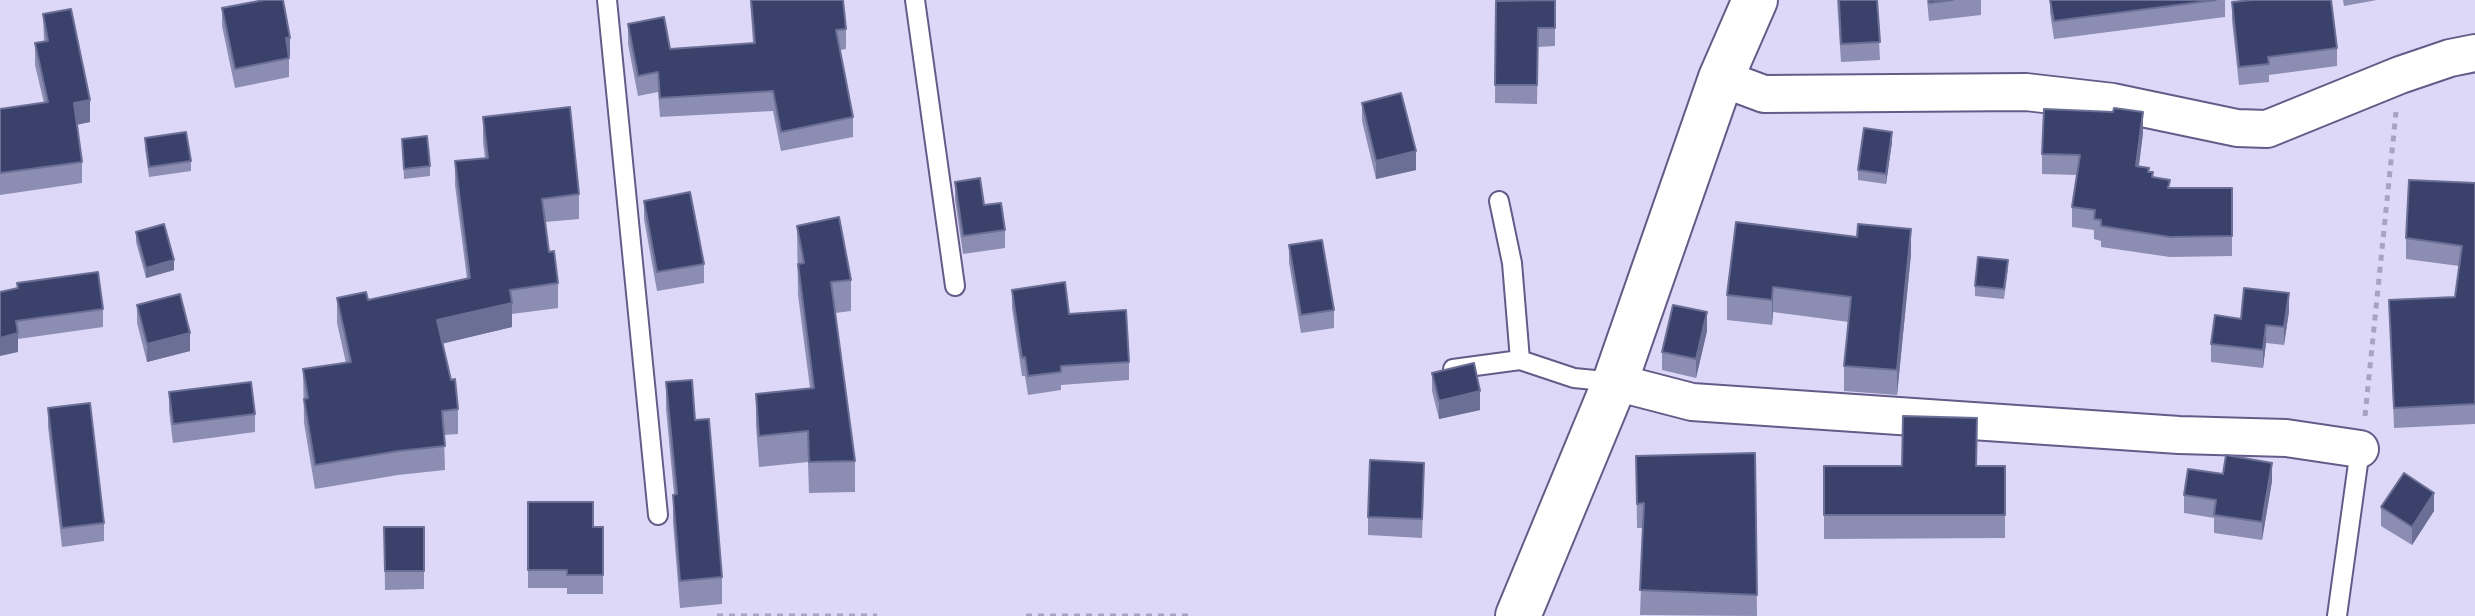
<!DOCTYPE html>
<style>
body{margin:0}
canvas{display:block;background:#ded8f8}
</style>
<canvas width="2475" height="616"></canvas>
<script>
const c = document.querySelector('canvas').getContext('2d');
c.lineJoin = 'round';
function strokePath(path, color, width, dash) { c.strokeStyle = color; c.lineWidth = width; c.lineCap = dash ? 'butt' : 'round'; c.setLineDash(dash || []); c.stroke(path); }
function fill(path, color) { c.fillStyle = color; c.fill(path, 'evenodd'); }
const service = new Path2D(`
 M607 0 658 515
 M915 0 955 286
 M1499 201 1512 263 1520 360
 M1453 369 1520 360 1574 378 1615 382
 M2337 616 2360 449`);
const minor = new Path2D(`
 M1721 78 1764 94 2026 92 2113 102 2237 128 2267 129 2400 75 2450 58 2475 53
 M1615 382 1692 402 2179 435 2286 438 2360 449`);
const secondary = new Path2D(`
 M1518 616 1615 382 1721 78 1755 0`);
strokePath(service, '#655b88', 22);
strokePath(minor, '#655b88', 40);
strokePath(secondary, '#655b88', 48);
strokePath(new Path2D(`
 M2365 416 2396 112
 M717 616H877
 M1026 616H1191`), '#a9a3c0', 5, [6, 6]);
strokePath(service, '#fff', 18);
strokePath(minor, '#fff', 36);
strokePath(secondary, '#fff', 44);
fill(new Path2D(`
 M750 0H843L846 29V49L840 50 853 117V137L781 151 773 111 660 117 658 92 638 96 628 44V24L670 49 753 43Z
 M1555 0V46L1538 47 1537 104 1495 103 1496 1Z
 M1837 0H1877L1880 60 1841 62Z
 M1927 0H1981V15L1929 21Z
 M2050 0H2225V17L2054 39 2050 13Z
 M2343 0H2377L2344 6Z
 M2232 2 2337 48V66L2269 75V82L2239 85 2232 21Z
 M222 8 290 56H289V77L235 88 222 26Z
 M43 14 90 122 77 125 82 162V183L0 195V109L44 103 35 65V43L44 41Z
 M1362 103 1416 170 1376 179 1362 121Z
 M483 117 579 194V219L545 222 549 252 558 283V308L512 314V327L443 343 458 409V434L444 435 445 470 398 475 315 489 304 423 303 369 346 363 337 323V298L368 300 467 279 455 185V161L485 158 483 142Z
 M2143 133 2139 166 2149 172 2153 177 2170 188H2232V256L2170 257 2101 247V241L2094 239V230L2072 227V207L2077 175 2042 174V154Z
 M145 138 191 161V171L149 177 145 148Z
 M402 139 430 166V176L404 179Z
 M1892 142 1886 184 1858 180V170Z
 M955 182 984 205 1005 230V248L963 254 955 200Z
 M2475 183V424L2394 428 2389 300 2455 297 2459 266 2406 259V238Z
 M644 201 704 264V283L657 291 644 219Z
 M797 226 851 280V311L835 313 855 461V492L809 493 808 462 759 467 756 425V394L810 388 798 295Z
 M136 232 174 270 146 278 136 242Z
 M1289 245 1334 310V328L1301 333 1289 263Z
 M1911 254 1897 395 1844 391V366L1849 322 1773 312 1772 325 1727 320V295Z
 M2008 269 2004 299 1975 296V286Z
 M1012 290 1069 314 1129 362V380L1061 385V390L1028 395 1025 376H1022L1012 308Z
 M0 292 103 309V327L18 339V352Z
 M137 305 190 351 147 362 137 323Z
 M2289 311 2284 345 2266 343 2263 368 2211 362V344Z
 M1707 331 1696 378 1662 370V352Z
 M1432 373 1480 410 1439 419 1432 391Z
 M666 382 695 420 722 577V604L680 608 673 522V495L674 494 666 409Z
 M169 392 255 414V432L173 443 169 411Z
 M48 408 104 523V541L62 547 48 427Z
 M1755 453 1757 616 1640 615 1643 528H1637L1636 456Z
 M1824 466H2005V538L1824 539Z
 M1424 481 1422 538 1368 535V517Z
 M2272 481 2262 540 2214 533V518L2184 513V495Z
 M528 502 593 527H603V594H567V588H528Z
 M2381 507 2434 511 2412 545 2381 526Z
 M384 527H424V589L385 590Z`), '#8c8db2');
fill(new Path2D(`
 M286 38H290V56L286 57Z
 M90 100V122L74 125V103Z
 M2143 112V133L2136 186V166Z
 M1892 132V142L1886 184V174Z
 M1416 151V170L1376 179V161Z
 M1911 229V254L1897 395V370Z
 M174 260V270L146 278V268Z
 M1773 287V312L1772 325V300Z
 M2289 293V311L2284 345V327Z
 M512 303V327L437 345V320Z
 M1707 312V331L1696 378V359Z
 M2266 325V343L2263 368V350Z
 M18 333V352L0 356V338Z
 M190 333V351L147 362V344Z
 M1480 391V410L1439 419V401Z
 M2272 463V481L2262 540V522Z
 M2434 493V511L2412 545V527Z`), '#6b6f96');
const building = new Path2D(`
 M264 0H283L290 38H286L289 58 235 69 222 8Z
 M751 0H843L846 29 836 30 853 117 781 132 773 91 660 98 658 72 638 76 628 24 664 17 670 49 755 43Z
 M1555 0V28H1538L1537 85H1495L1496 1Z
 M1839 0H1877L1880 42 1841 44Z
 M1929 0H1953L1929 3Z
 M2050 0H2216L2054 21Z
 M2252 0H2331L2337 48 2268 57 2269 64 2239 67 2232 2Z
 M71 9 90 100 74 103 82 162 0 173V109L48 102 35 43 48 41 43 14Z
 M1401 93 1416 151 1376 161 1362 103Z
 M570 107 579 194 542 199 549 252 554 251 558 283 510 290 512 303 437 320 451 380 455 379 458 409 442 411 445 446 398 451 315 465 304 399 308 398 303 369 351 362 337 298 366 292 368 300 470 278 455 161 488 158 483 117Z
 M2114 108 2143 112 2136 166 2149 168 2148 172H2153L2152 177 2170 180 2168 188H2232V236L2170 237 2101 226V220L2094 219 2095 210 2072 207 2080 155 2042 154 2044 109 2113 112Z
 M1864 128 1892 132 1886 174 1858 170Z
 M186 132 191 161 149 167 145 138Z
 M427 136 430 166 404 169 402 139Z
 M980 178 984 205 1001 203 1005 230 963 236 955 182Z
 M2409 180 2475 183V404L2394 408 2389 300 2455 297 2462 246 2406 238Z
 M690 192 704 264 657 272 644 201Z
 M839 217 851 280 831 282 855 461 809 462 808 431 759 436 756 394 814 388 798 264 804 263 797 226Z
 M1736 222 1857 237 1858 224 1911 229 1897 370 1844 366 1851 297 1773 287 1772 300 1727 295Z
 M164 224 174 260 146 268 136 232Z
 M1322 240 1334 310 1301 315 1289 245Z
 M1978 257 2008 260 2004 289 1975 286Z
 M98 272 103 309 16 321 18 333 0 338V292L18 288 17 283Z
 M1065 282 1069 314 1126 310 1129 362 1061 366V372L1028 376 1025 357 1022 358 1012 290Z
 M2244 288 2289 293 2284 327 2266 325 2263 350 2211 344 2215 315 2241 319Z
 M180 294 190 333 147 344 137 305Z
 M1673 305 1707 312 1696 359 1662 352Z
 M1474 363 1480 391 1439 401 1432 373Z
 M692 380 695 420 709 419 722 577 680 581 673 495 677 494 666 382Z
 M251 382 255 414 173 424 169 392Z
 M90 403 104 523 62 528 48 408Z
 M1903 416 1977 418 1976 466H2005V515H1824V466H1902Z
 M1755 453 1757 595 1640 590 1644 503 1637 504 1636 456Z
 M2226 455 2272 463 2262 522 2214 515 2216 500 2184 495 2188 469 2223 474Z
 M1370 460 1424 463 1422 519 1368 517Z
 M2404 473 2434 493 2412 527 2381 507Z
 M528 502H593V527H603V575H567V570H528Z
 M384 527H424V571H385Z`);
fill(building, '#3a426c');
strokePath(building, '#6b6f96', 2);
</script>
